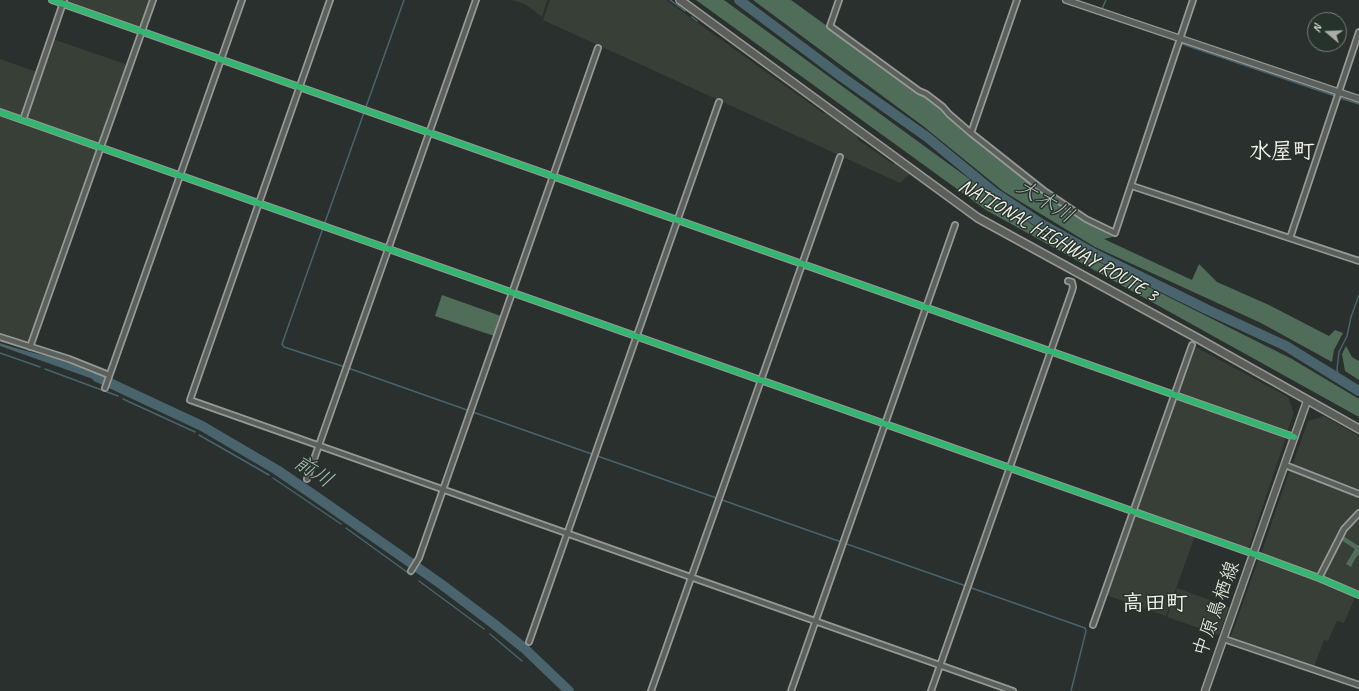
<!DOCTYPE html>
<meta charset="utf-8">
<style>
body{margin:0}
#map{position:relative;width:1359px;height:691px;overflow:hidden;background:#29302d;font-family:Caveat,sans-serif}
canvas{display:block}
.north{position:absolute;left:1307px;top:12px;width:40px;height:40px;box-sizing:border-box;background:#26332d;border:1px solid #787f78;border-radius:50%;rotate:289deg;font-size:11px;font-weight:700;line-height:16px;text-align:center;color:#f4f1e8}
.north::after{content:'';display:block;margin:auto;width:14px;height:18px;background:#adada7;clip-path:polygon(50% 0,100% 100%,50% 72%,0 100%)}
</style>
<div id="map">
<canvas width="1359" height="691"></canvas>
<div class="north">N</div>
</div>
<script>
const c = document.querySelector('canvas').getContext('2d');
c.lineJoin = 'round';
function fill(path, color) { c.fillStyle = color; c.fill(path, 'evenodd'); }
function strokePath(path, color, width, dash) { c.strokeStyle = color; c.lineWidth = width; c.lineCap = dash ? 'butt' : 'round'; c.setLineDash(dash || []); c.stroke(path); }
function drawText(font, color, halo, rows, align = 'center') {
  c.font = font + ' Caveat,"Klee One",sans-serif'; c.lineWidth = 3; c.setLineDash([]); c.textBaseline = 'middle'; c.strokeStyle = halo; c.fillStyle = color; for (const [text, x, y, turn = 0] of rows) {
    c.save(); c.translate(x, y); c.rotate((+turn || 0) * Math.PI / 180); c.textAlign = isNaN(turn) ? turn : align; if (halo) c.strokeText(text, 0, 0); c.fillText(text, 0, 0); c.restore();
  }
}
fill(new Path2D(`
 M67 0H150L140 27 66 1Z
 M511 0H547L542 17 525 4Z
 M550 0H666L823 113 826 112 857 135V139L893 164 895 162 910 174 900 183 543 20Z
 M53 39 128 65 101 142 97 144 27 120 25 117Z
 M0 59 37 72 23 115 18 116 0 109Z
 M0 114 98 149 30 343 0 333Z
 M1194 346 1288 397 1294 413 1287 432 1177 393Z
 M1176 398 1286 437 1248 550 1136 511Z
 M1324 416 1359 436V492L1292 466 1308 421Z
 M1290 469 1359 496V511L1344 529 1322 570 1317 574 1261 554Z
 M1135 515 1195 536 1166 616 1106 595Z
 M1359 516V593L1321 577 1346 530Z
 M1259 558 1356 595 1344 623 1337 621 1328 641 1324 640 1314 667 1230 639Z
 M1177 588 1229 607 1219 635 1167 617Z`), '#373f36');
fill(new Path2D(`
 M696 0H724L1049 237 1292 359 1359 399V417L986 210Z
 M753 0H791L928 99 969 134 1084 219 1116 236 1104 239 1192 280 1199 264 1217 282 1269 305 1329 336 1335 330 1343 333 1334 350 1332 362 1261 323 1095 247 1003 191 923 126Z
 M442 295 501 316 494 336 435 316Z
 M1346 346 1352 357 1359 361V380L1345 371 1342 354Z
 M1343 536 1359 546V554L1355 559 1351 567 1346 564 1355 549 1341 540Z`), '#4f6d58');
fill(new Path2D(`
 M0 343C14 348 28 351 42 355 64 360 85 370 106 378L104 383 0 346Z`), '#49646c');
strokePath(new Path2D(`
 M670 0 685 11
 M1102 9 1106 0
 M692 17 697 21
 M1182 44 1335 96
 M1340 98 1359 104
 M324 225 404 0
 M323 228 282 344 284 347 345 367
 M0 353 40 367
 M348 368 1085 628 1086 631 1071 691
 M45 369 118 396
 M1339 378 1337 369 1339 352 1347 336 1351 317 1359 295
 M123 399 195 432
 M199 435 269 475
 M273 478 341 524
 M346 528 411 575
 M419 581 484 629
 M490 634 522 661`), '#49646c', 1.5);
strokePath(new Path2D(`
 M739 0 842 77 927 137 995 193 1040 223 1097 255 1208 310 1286 346 1359 391
 M97 377 202 426 277 470 318 498 441 584 494 624 524 648 569 691`), '#49646c', 10);
const minor = new Path2D(`
 M52 0 1294 437
 M330 0 190 400 1013 691
 M839 0 830 26 919 91 926 94 943 107 949 114 971 133 1043 190 1086 219 1115 233 1193 0
 M0 112 1254 554 1319 578 1359 595
 M23 120 64 0
 M971 133 1017 0
 M1132 186 1359 261
 M1290 238 1359 32
 M0 337 69 359 109 375
 M30 347 153 0
 M105 388 242 0
 M1285 465 1359 494
 M307 479 476 0
 M411 571 419 558 598 48
 M1319 578 1344 529 1359 513
 M1093 625 1192 345
 M1224 639 1359 685
 M529 642 719 102
 M651 691 840 157
 M791 691 955 225
 M931 691 1072 291 1073 287 1072 282 1068 281`);
const tertiary = new Path2D(`
 M1066 0 1359 99`);
const secondary = new Path2D(`
 M1205 691 1307 401`);
const trunk = new Path2D(`
 M680 0 978 218 1197 338 1359 429`);
strokePath(minor, '#969996', 8);
strokePath(tertiary, '#969996', 8);
strokePath(secondary, '#969996', 9);
strokePath(trunk, '#969996', 10);
strokePath(minor, '#5c605c', 4.5);
strokePath(tertiary, '#5c605c', 5.5);
strokePath(secondary, '#5c605c', 6);
strokePath(trunk, '#5c5e59', 7);
strokePath(new Path2D(`
 M52 0 1294 437
 M0 112 1254 554 1319 578 1359 595`), '#33b770', 6);
drawText('20px', '#f4f1e8', '#26332d', [
 ["NATIONAL HIGHWAY ROUTE 3",1058,241,30],
 ["中原鳥栖線",1217,609,-70]
]);
drawText('italic 21px', '#b1bbb9', '#26332d', [
 ["大木川",1045,202,32],
 ["前川",313,472,33]
]);
drawText('bold 22px', '#f4f1e8', '#26332d', [
 ["水屋町",1282,152],
 ["高田町",1155,604]
]);
</script>
